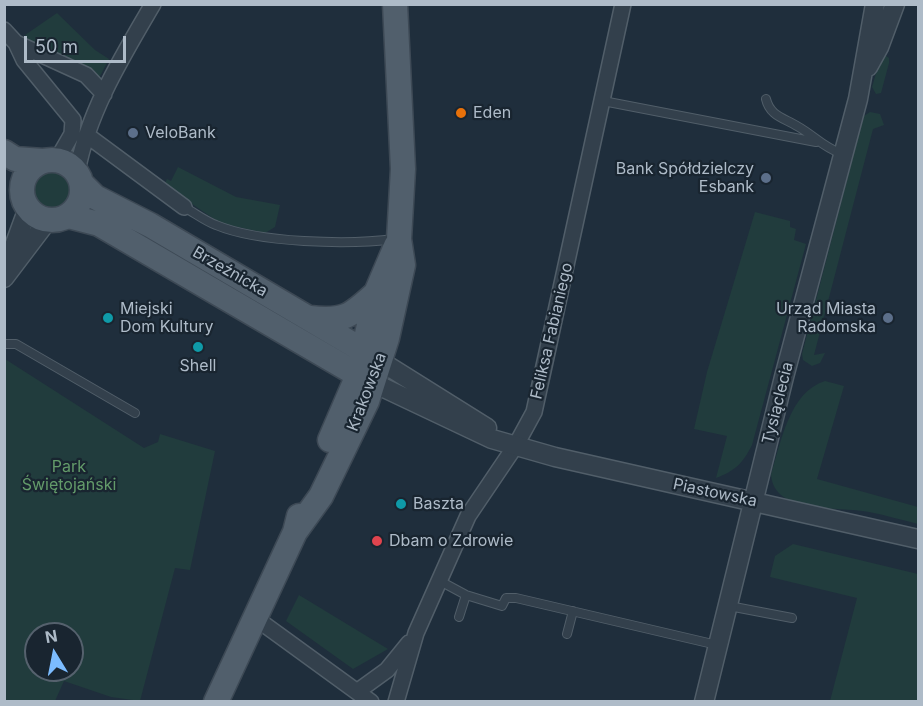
<!DOCTYPE html>
<meta charset="utf-8">
<style>
body{margin:0}
#map{position:relative;width:923px;height:706px;overflow:hidden;background:#1f2e3c;font-family:Inter,sans-serif}
canvas{display:block}
.frame{position:absolute;inset:0;border:6px solid #aebbc8;pointer-events:none}
.north{position:absolute;left:24px;top:622px;width:60px;height:60px;box-sizing:border-box;background:#192530;border:2px solid #55616d;border-radius:50%;rotate:350deg;font-size:16px;font-weight:700;line-height:24px;text-align:center;color:#aebbc8}
.north::after{content:'';display:block;margin:auto;width:21px;height:27px;background:#7cbcff;clip-path:polygon(50% 0,100% 100%,50% 72%,0 100%)}
.scale{position:absolute;left:24px;top:36px;width:102px;height:27px;box-sizing:border-box;border:3px solid #aebbc8;border-top:0;padding-left:8px;font-size:18px;line-height:21px;white-space:nowrap;color:#aebbc8;-webkit-text-stroke:4px #192530;paint-order:stroke}
</style>
<div id="map">
<canvas width="923" height="706"></canvas>
<div class="frame"></div>
<div class="north">N</div>
<div class="scale">50 m</div>
</div>
<script>
const c = document.querySelector('canvas').getContext('2d');
c.lineJoin = 'round';
function fill(path, color) { c.fillStyle = color; c.fill(path, 'evenodd'); }
function strokePath(path, color, width, dash) { c.strokeStyle = color; c.lineWidth = width; c.lineCap = dash ? 'butt' : 'round'; c.setLineDash(dash || []); c.stroke(path); }
function drawText(font, color, halo, rows, align = 'center') {
  c.font = font + ' Inter,sans-serif'; c.lineWidth = 4.5; c.setLineDash([]); c.textBaseline = 'middle'; c.strokeStyle = halo; c.fillStyle = color; for (const [text, x, y, turn = 0] of rows) {
    c.save(); c.translate(x, y); c.rotate((+turn || 0) * Math.PI / 180); c.textAlign = isNaN(turn) ? turn : align; if (halo) c.strokeText(text, 0, 0); c.fillText(text, 0, 0); c.restore();
  }
}
fill(new Path2D(`
 M57 13 95 50 109 59 99 78 34 46 25 35Z
 M882 53 889 58V63L881 93 876 94 872 87Z
 M870 112 880 114 884 125 873 129 814 355 825 353 820 363 812 366 803 360 802 354 860 130 864 116Z
 M178 167 236 197 280 205 275 227 265 233 220 223 164 185 167 179 171 181Z
 M31 190a21 21 0 1 1 42 0a21 21 0 1 1-42 0Z
 M755 212 790 221V227L796 229 794 240 806 244 752 445C743 463 735 471 716 478L727 436 694 429 707 372Z
 M5 359 144 448 158 442 160 434 215 451 190 570 175 568 140 701 111 697 64 681 55 701H5ZM36 634H72V670H36Z
 M825 381 844 386 817 479 918 507V524C902 520 885 515 869 512 839 506 773 515 771 474 781 443 789 392 825 381Z
 M793 544 918 574V701H830L857 598 770 577 775 556Z
 M299 595 388 649 353 669 286 621Z`), '#213c3d');
const service = new Path2D(`
 M766 99C770 116 784 118 797 126 815 136 821 146 842 154
 M603 101 816 142
 M184 207C195 213 205 221 216 225 259 243 348 245 395 239
 M4 344H16L135 413
 M440 581 466 595 502 606 506 598H516L717 645
 M729 606 792 618
 M459 617 466 595
 M567 634 573 611`);
const minor = new Path2D(`
 M4 30 16 43 24 60 73 120 72 134 57 160
 M16 43 86 75 104 94
 M88 136 184 207
 M77 172C88 112 122 57 153 4
 M254 617 371 702
 M358 691 387 670 409 643
 M396 702 416 633 468 516 516 445 534 412 623 4`);
const tertiary = new Path2D(`
 M868 67 879 47 895 4
 M6 268 28 208
 M4 278 48 220
 M380 361 487 428
 M361 377 492 439 555 457 918 539
 M704 702 784 377 858 99 875 4`);
const primary = new Path2D(`
 M4 152 15 159 43 161
 M22 190a30 30 0 1 1 60 0a30 30 0 1 1-60 0Z
 M82 184 95 197 150 225 376 358
 M68 216 99 224 358 375
 M310 318C344 322 351 316 376 293
 M330 440 358 375 376 293 396 246
 M295 532 321 496 367 401 387 338 403 265 399 239 403 169 395 4
 M216 702 295 532 299 516`);
strokePath(service, '#515e69', 10);
strokePath(minor, '#515e69', 18);
strokePath(tertiary, '#515e69', 21);
strokePath(primary, '#3d4955', 27);
strokePath(service, '#33404c', 8);
strokePath(minor, '#33404c', 15);
strokePath(tertiary, '#33404c', 18);
strokePath(primary, '#515f6c', 24);
for (const [x, y, r, color] of [
 [461,113,6,"#e8710a"],
 [133,133,6,"#5c6f8a"],
 [766,178,6,"#5c6f8a"],
 [108,318,6,"#0f9aa8"],
 [888,318,6,"#5c6f8a"],
 [198,347,6,"#0f9aa8"],
 [401,504,6,"#0f9aa8"],
 [377,541,6,"#e0444e"]
]) { const dot = new Path2D(); dot.arc(x, y, r, 0, 2 * Math.PI); c.fillStyle = color; c.fill(dot); strokePath(dot, '#192530', 2); }
drawText('16px', '#aebbc8', '#192530', [
 ["Eden",473,113],
 ["VeloBank",145,133],
 ["Bank Spółdzielczy",754,169,"right"],
 ["Esbank",754,187,"right"],
 ["Miejski",120,309],
 ["Dom Kultury",120,327],
 ["Urząd Miasta",876,309,"right"],
 ["Radomska",876,327,"right"],
 ["Shell",198,366,"center"],
 ["Baszta",413,504],
 ["Dbam o Zdrowie",389,541]
], 'left');
drawText('16px', '#aebbc8', '#192530', [
 ["Brzeźnicka",230,272,30],
 ["Feliksa Fabianiego",552,331,-77],
 ["Krakowska",367,392,-69],
 ["Tysiąclecia",778,403,-76],
 ["Piastowska",715,493,12]
]);
drawText('16px', '#639b6a', '#192530', [
 ["Park",69,467],
 ["Świętojański",69,485]
]);
</script>
